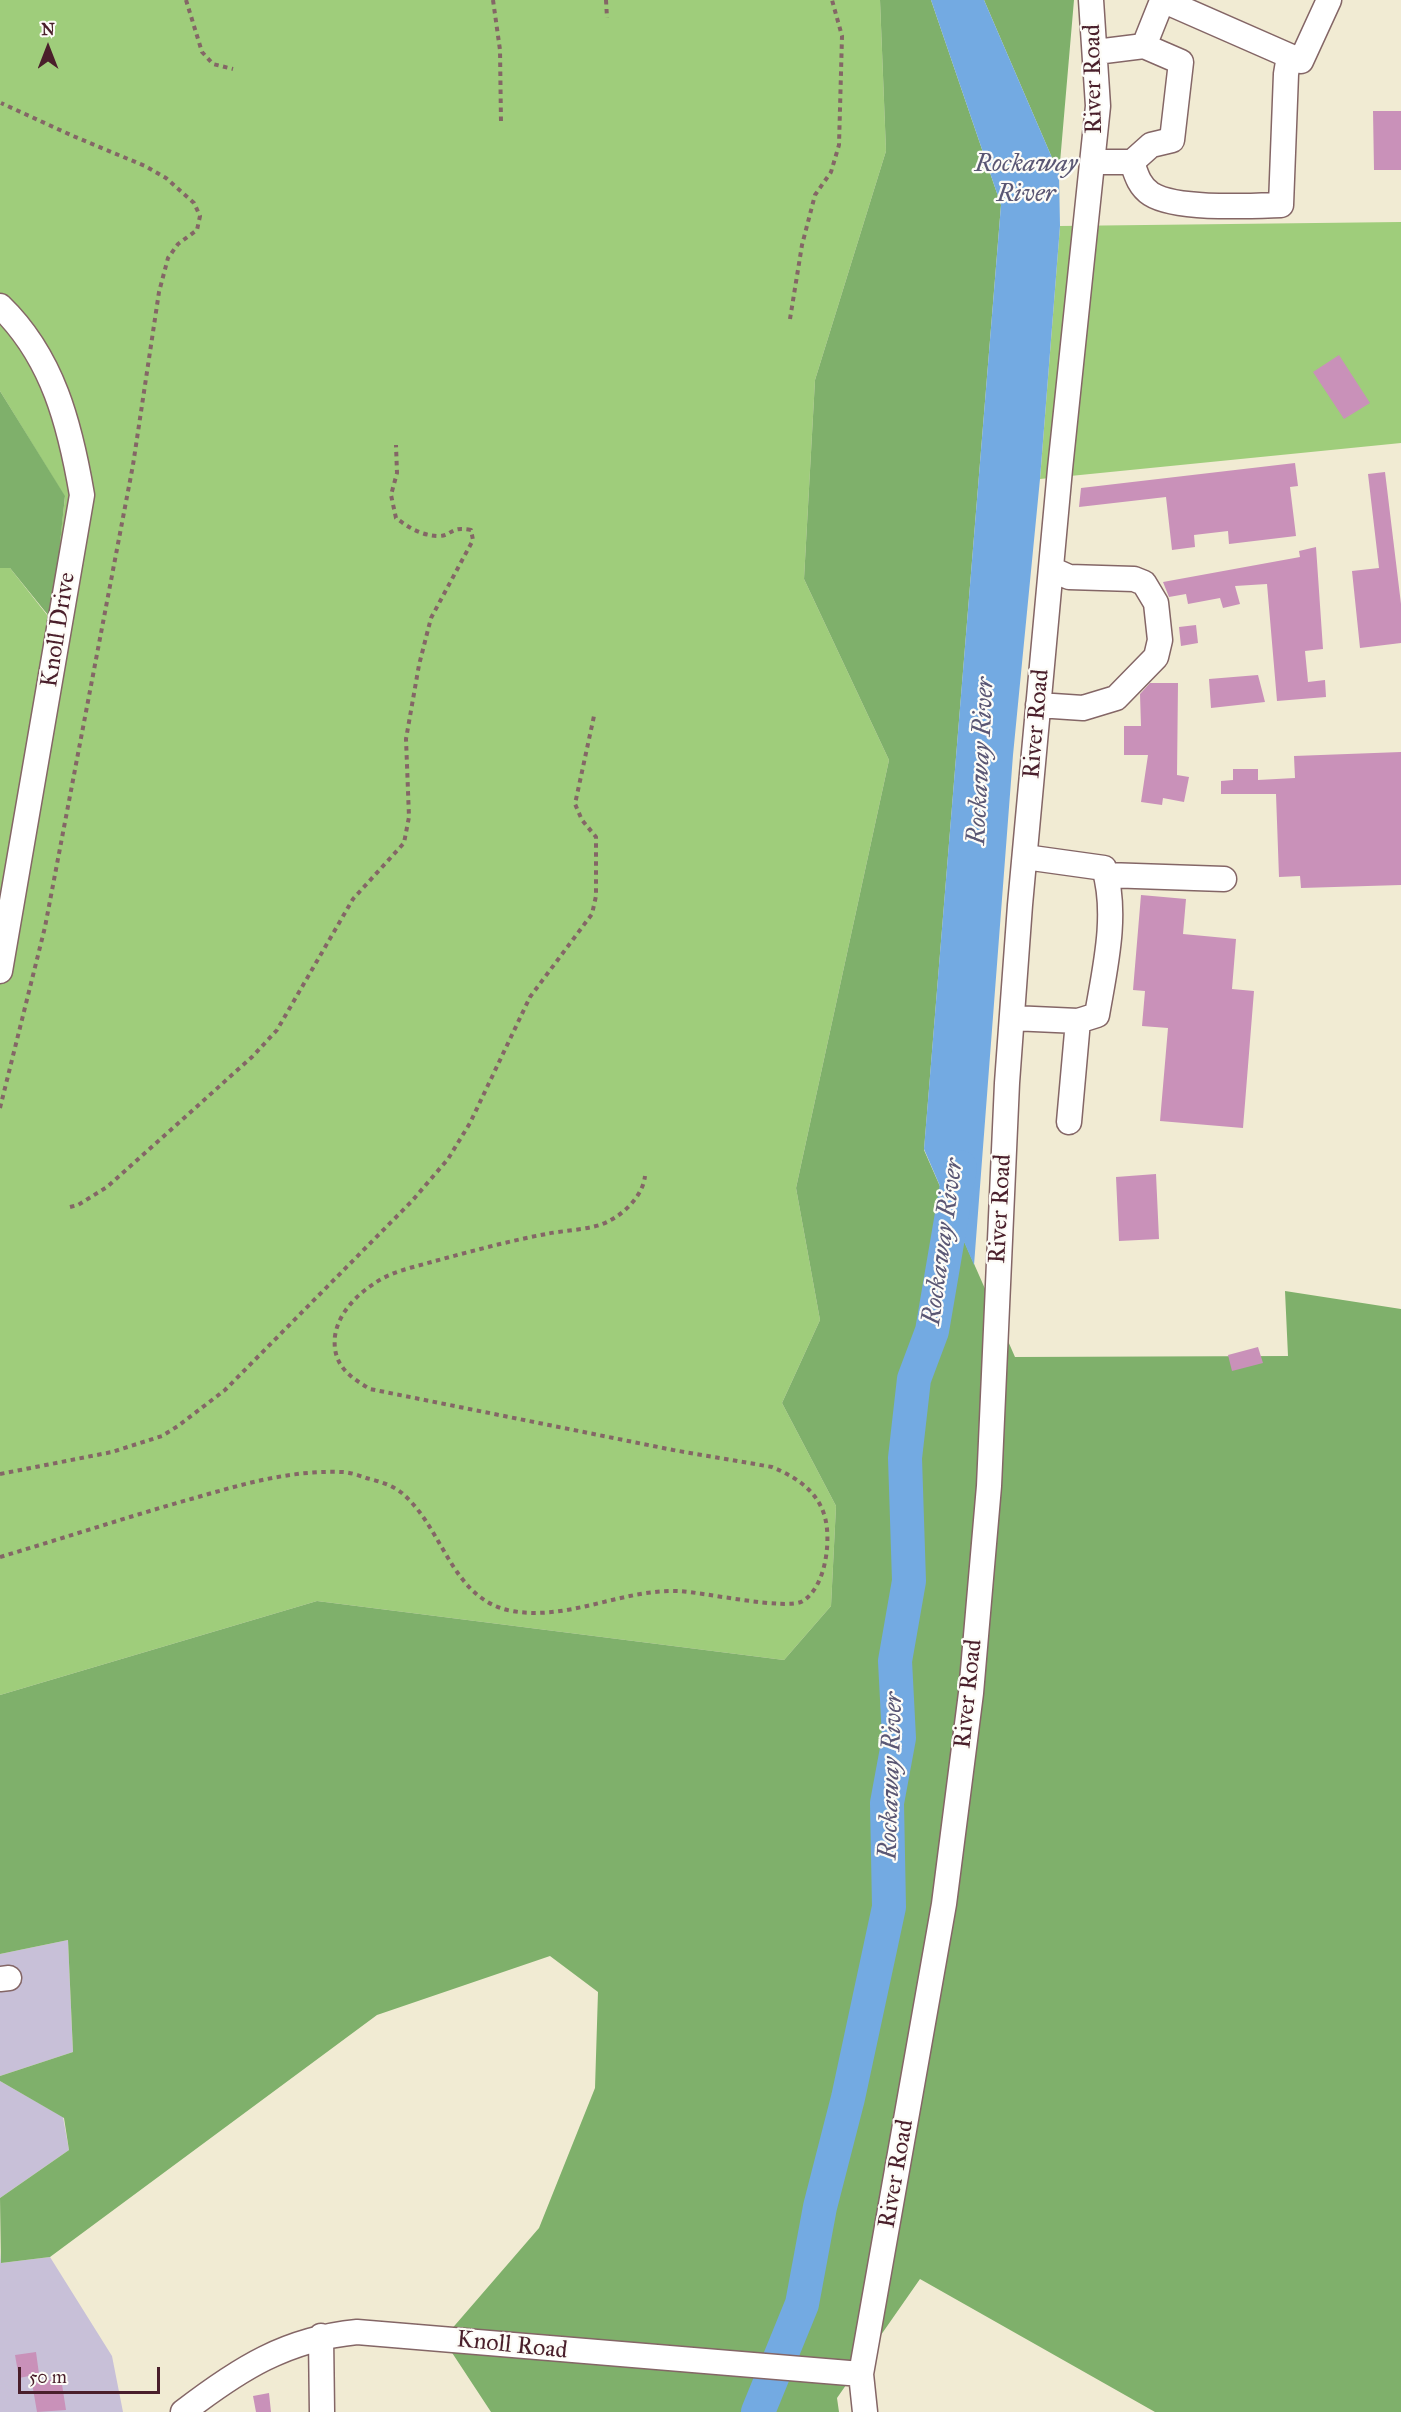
<!DOCTYPE html>
<style>
body{margin:0}
#map{position:relative;width:1401px;height:2412px;overflow:hidden;background:#f1ebd3;font-family:"IM FELL Great Primer",serif}
canvas{display:block}
.north{position:absolute;left:18px;top:18px;width:60px;height:60px;-webkit-text-stroke:4px #fdfcf7;paint-order:stroke;rotate:0deg;font-size:16px;font-weight:700;line-height:24px;text-align:center;color:#4a1f2b}
.north::after{content:'';display:block;margin:auto;width:21px;height:27px;background:#4a1f2b;clip-path:polygon(50% 0,100% 100%,50% 72%,0 100%)}
.scale{position:absolute;left:18px;top:2367px;width:142px;height:27px;box-sizing:border-box;border:3px solid #4a1f2b;border-top:0;padding-left:8px;font-size:18px;line-height:21px;white-space:nowrap;color:#4a1f2b;-webkit-text-stroke:4px #fdfcf7;paint-order:stroke}
</style>
<div id="map">
<canvas width="1401" height="2412"></canvas>
<div class="north">N</div>
<div class="scale">50 m</div>
</div>
<script>
const c = document.querySelector('canvas').getContext('2d');
c.lineJoin = 'round';
function fill(path, color) { c.fillStyle = color; c.fill(path, 'evenodd'); }
function strokePath(path, color, width, dash) { c.strokeStyle = color; c.lineWidth = width; c.lineCap = dash ? 'butt' : 'round'; c.setLineDash(dash || []); c.stroke(path); }
function drawText(font, color, halo, rows, align = 'center') {
  c.font = font + ' "IM FELL Great Primer",serif'; c.lineWidth = 4.5; c.setLineDash([]); c.textBaseline = 'middle'; c.strokeStyle = halo; c.fillStyle = color; for (const [text, x, y, turn = 0] of rows) {
    c.save(); c.translate(x, y); c.rotate((+turn || 0) * Math.PI / 180); c.textAlign = isNaN(turn) ? turn : align; if (halo) c.strokeText(text, 0, 0); c.fillText(text, 0, 0); c.restore();
  }
}
fill(new Path2D(`
 M68 1940 73 2052 0 2076V1954Z
 M0 2081 63 2117 69 2150 0 2198Z
 M0 2252 1 2263 50 2257 112 2356 123 2412H0Z`), '#c8c0d8');
fill(new Path2D(`
 M0 0H880L886 151 815 380 804 579 889 760 796 1188 820 1320 782 1403 836 1506 831 1606 784 1660 317 1601 0 1695V568H10L51 620 65 497 0 391Z
 M1401 222V443L1040 479 1060 226Z`), '#9fcd7b');
fill(new Path2D(`
 M880 0H931L1001 205 924 1150 1015 1357 1288 1356 1285 1291 1401 1309V2412H1155L920 2279 837 2398 839 2412H491L443 2339 539 2228 595 2088 598 1992 550 1956 377 2015 50 2257 1 2263 0 2198 69 2150 64 2118 0 2081V2076L73 2052 68 1940 0 1954V1695L317 1601 784 1660 831 1606 836 1506 782 1403 820 1320 796 1188 889 760 804 579 815 380 886 151Z
 M984 0H1074L1059 174Z
 M0 391 65 496 52 620 10 568H0Z`), '#7fb06b');
fill(new Path2D(`
 M931 0H984L1059 174 1060 226 1040 479 1013 755 974 1265 924 1149 1001 205Z`), '#73aae2');
strokePath(new Path2D(`
 M758 2412 802 2304 820 2207 848 2098 889 1907 887 1803 899 1738 895 1661 909 1581 905 1458 914 1379 932 1331 960 1167`), '#73aae2', 34);
fill(new Path2D(`
 M1373 111H1401V170H1374Z
 M1339 355 1370 403 1344 419 1313 372Z
 M1295 463 1298 486 1290 487 1296 536 1229 544 1228 531 1194 535 1195 547 1172 550 1166 497 1079 507 1081 488Z
 M1385 472 1401 604V643L1360 648 1352 571 1379 568 1368 474Z
 M1316 547 1323 649 1305 651 1308 682 1325 680 1326 697 1277 701 1267 584 1235 586 1240 604 1223 608 1220 598 1188 604 1186 594 1169 597 1163 582 1300 557 1299 551Z
 M1196 625 1198 643 1181 646 1179 627Z
 M1258 675 1265 702 1211 708 1209 679Z
 M1150 683H1178L1177 775 1189 777 1184 802 1163 798 1162 805 1141 802 1148 755H1124V726H1141L1140 694Z
 M1401 752V885L1301 888 1300 876 1279 877 1276 794H1221V781L1233 780V769H1258V780L1295 778 1294 756Z
 M1141 895 1186 899 1183 934 1236 939 1232 989 1254 991 1243 1128 1160 1121 1168 1028 1142 1026 1145 991 1133 990Z
 M1156 1174 1159 1239 1119 1241 1116 1177Z
 M1258 1347 1263 1363 1232 1371 1228 1355Z
 M36 2352 39 2374 19 2378 15 2355Z
 M61 2378 66 2410 37 2412 32 2383Z
 M269 2393 271 2412H256L253 2396Z`), '#c991b9');
const minor = new Path2D(`
 M1162 0 1301 61 1329 0
 M1096 52 1144 46 1162 1
 M1093 162H1132L1151 145 1172 140 1181 62 1144 46
 M1132 162C1136 174 1139 186 1151 194 1176 210 1250 206 1281 205L1286 74 1289 56
 M0 306C53 357 70 425 82 495L0 971
 M1038 705 1083 708 1116 698 1156 657 1160 640 1156 603 1144 583 1134 579 1069 577 1051 569
 M1106 875 1224 879
 M1012 1018 1078 1021 1097 1015C1105 968 1118 914 1104 868L1025 857
 M1069 1122 1078 1021
 M0 1979 9 1978
 M321 2336 322 2412
 M183 2412C239 2369 286 2339 357 2332L861 2374
 M865 2412 861 2374 944 1904 971 1693 989 1486 1007 1083 1020 905 1060 469 1098 106 1091 0`);
strokePath(minor, '#846666', 27);
strokePath(new Path2D(`
 M186 0 202 52 213 64 233 69
 M493 0 500 50 501 123
 M606 0 607 18
 M790 319 802 245 815 195 831 172 839 145 842 36 832 0
 M0 1108 45 927 133 465 159 292 168 258 178 244 197 230 200 216 194 203 166 178 145 166 73 136 1 103
 M70 1207 78 1205 107 1187 252 1057 277 1030 353 899 404 843 409 817 406 739 419 665 431 618 473 540 471 530C450 526 453 535 440 536 422 536 409 528 396 518L391 495 397 473 396 445
 M0 1474 112 1452 162 1436 178 1426 225 1390 412 1201 448 1159 470 1123 530 997 592 914 596 896V837L582 820 575 804 594 716
 M0 1557C64 1538 127 1517 191 1499 240 1485 289 1470 341 1472 349 1472 358 1475 366 1478 379 1481 395 1486 404 1495 444 1530 452 1600 512 1611 569 1621 622 1589 678 1591 703 1592 787 1611 803 1601 824 1587 829 1551 827 1529 824 1496 801 1479 772 1467L673 1450 370 1389C348 1376 332 1364 335 1336 338 1314 356 1295 375 1283 392 1271 415 1267 435 1261 472 1251 509 1241 546 1234 565 1230 593 1230 609 1221 625 1213 643 1195 645 1176`), '#846666', 4, [4.5, 4.5]);
strokePath(minor, '#fff', 24);
drawText('24px', '#4a1f2b', '#fdfcf7', [
 ["River Road",1094,79,-91],
 ["Knoll Drive",59,630,-81],
 ["River Road",1037,724,-85],
 ["River Road",1001,1209,-87],
 ["River Road",969,1694,-84],
 ["River Road",897,2174,-80],
 ["Knoll Road",512,2346,6]
]);
drawText('italic 26px', '#5a5774', '#fdfcf7', [
 ["Rockaway",1026,165],
 ["River",1026,195],
 ["Rockaway River",982,761,-87],
 ["Rockaway River",944,1242,-82],
 ["Rockaway River",892,1776,-88]
]);
</script>
